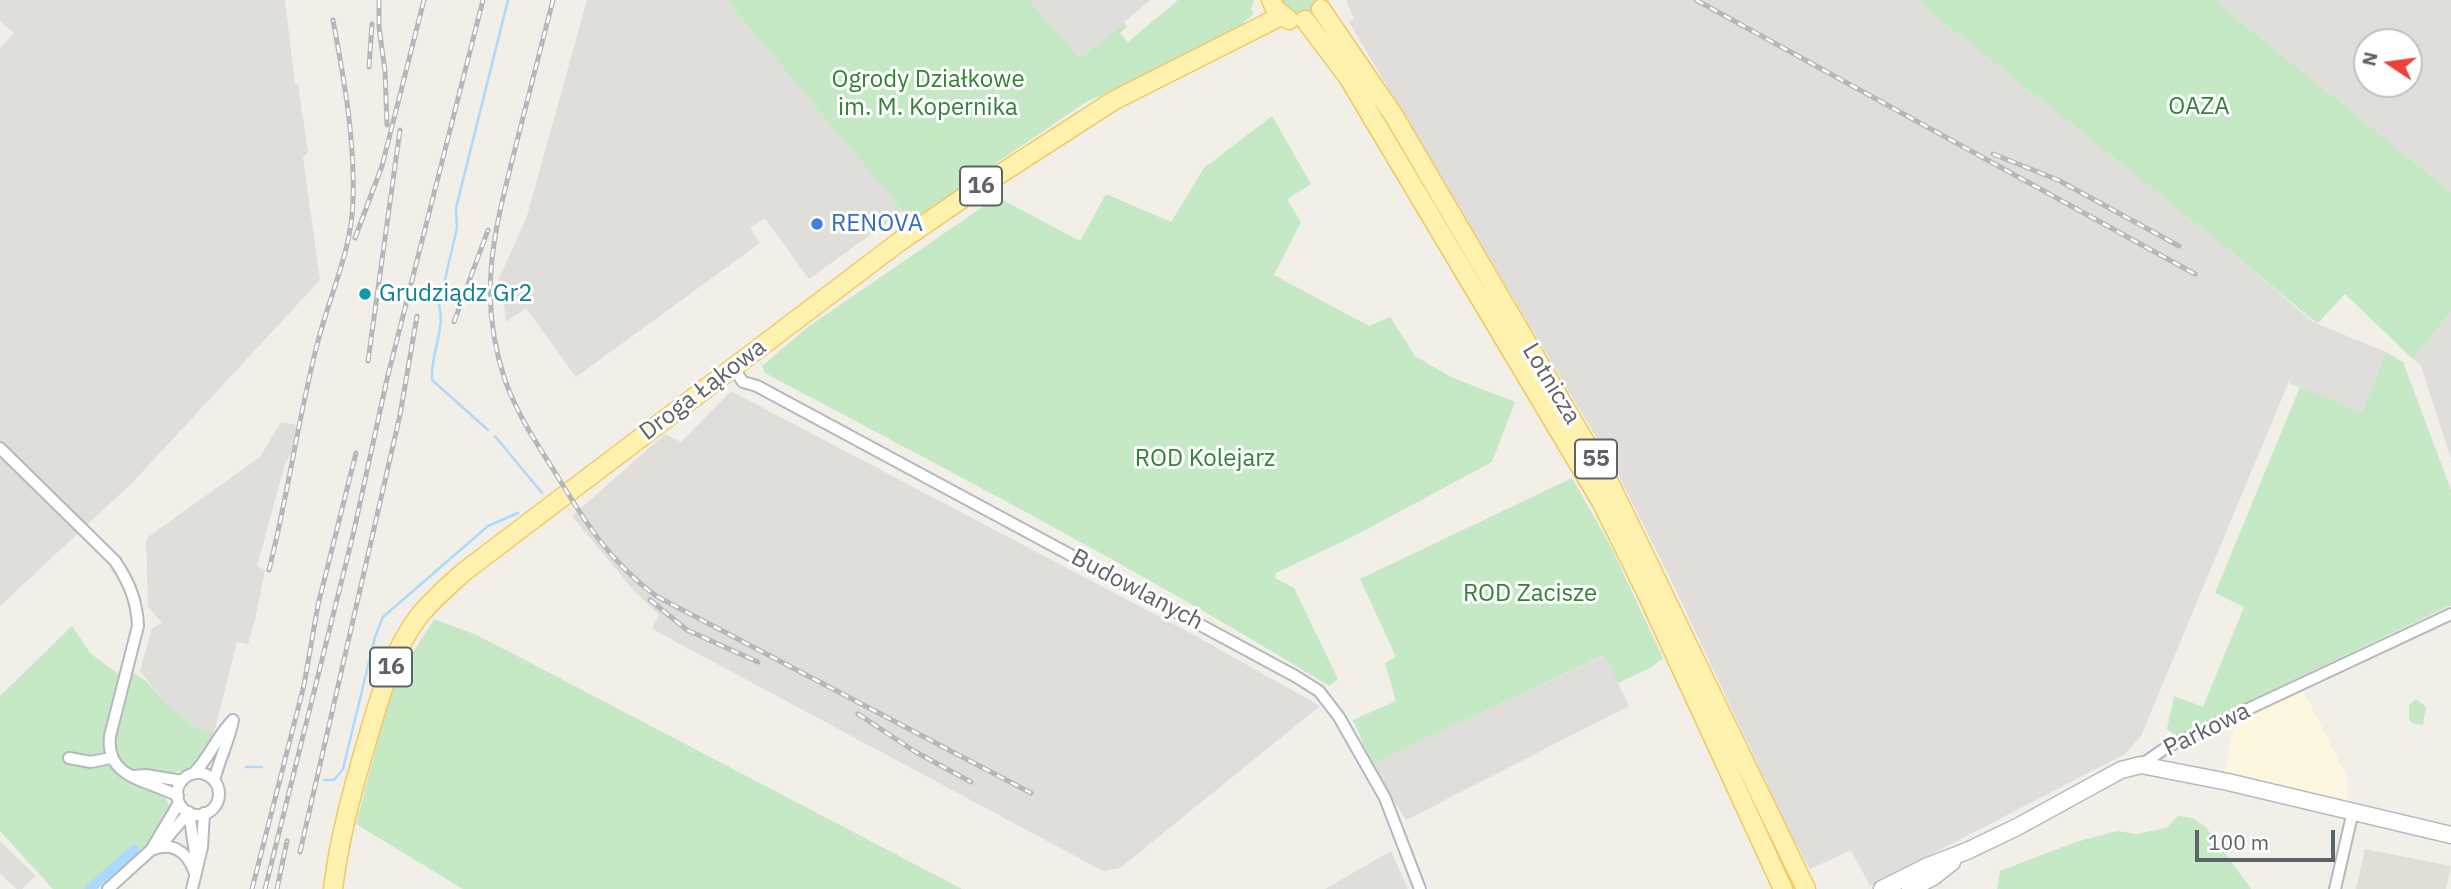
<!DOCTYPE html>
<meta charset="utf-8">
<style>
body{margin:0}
#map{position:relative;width:2451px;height:889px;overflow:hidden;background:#f1efe8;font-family:"IBM Plex Sans",sans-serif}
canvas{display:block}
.north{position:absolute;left:2353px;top:28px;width:70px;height:70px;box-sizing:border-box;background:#fff;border:2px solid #bfc1c3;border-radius:50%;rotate:283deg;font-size:19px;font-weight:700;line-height:28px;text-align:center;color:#5f6368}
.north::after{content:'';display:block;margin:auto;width:24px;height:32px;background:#ea4335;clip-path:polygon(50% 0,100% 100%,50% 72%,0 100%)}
.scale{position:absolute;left:2195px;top:830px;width:140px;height:32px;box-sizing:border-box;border:4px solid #5f6368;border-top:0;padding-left:9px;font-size:21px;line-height:24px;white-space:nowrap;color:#5f6368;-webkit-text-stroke:5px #fff;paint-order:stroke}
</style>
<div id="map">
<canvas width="2451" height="889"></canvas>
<div class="north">N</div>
<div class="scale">100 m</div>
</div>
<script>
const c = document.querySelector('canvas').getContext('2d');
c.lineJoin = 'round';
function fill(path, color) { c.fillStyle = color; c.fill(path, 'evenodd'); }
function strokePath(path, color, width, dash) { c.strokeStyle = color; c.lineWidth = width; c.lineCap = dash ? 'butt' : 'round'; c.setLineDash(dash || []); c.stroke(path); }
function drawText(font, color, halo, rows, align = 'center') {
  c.font = font + ' "IBM Plex Sans",sans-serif'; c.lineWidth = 6; c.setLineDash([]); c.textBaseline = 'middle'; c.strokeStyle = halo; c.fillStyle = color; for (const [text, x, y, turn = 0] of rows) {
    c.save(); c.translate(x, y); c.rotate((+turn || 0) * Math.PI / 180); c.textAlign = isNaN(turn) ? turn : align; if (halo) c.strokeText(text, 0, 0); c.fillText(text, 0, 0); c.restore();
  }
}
fill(new Path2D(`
 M2303 690 2347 777V800L2224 773 2235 722Z`), '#fef7e0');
fill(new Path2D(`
 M0 0H285L295 84H298L308 152 303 157 320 280 133 482 0 606V48L14 33 0 21Z
 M587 0H726L903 211 809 279 765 218 750 228 760 243 576 377 526 308 506 322 502 287 498 281 527 216Z
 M1029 0H1150L1080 59Z
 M1346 0H1916L2230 251 2313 322 2386 352 2362 412 2289 383 2295 367 2141 736 2125 754 1870 886 1851 850 1810 869 1791 835 1673 584 1617 472 1349 22 1354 19Z
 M2214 0H2451V192ZM2367 42H2409V84H2367Z
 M2451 311V459L2421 366 2413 359Z
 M731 391 1196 636 1320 706 1120 868 1103 871 652 629 659 615 633 590 572 516 665 434 681 442Z
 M281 422 297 425 291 454 285 464 257 566 265 570 255 620 248 644 237 642 214 733 197 729 164 701 140 671 152 628 162 623 148 606 146 541 148 537 260 457Z
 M1605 655 1629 706 1406 820 1372 764Z
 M0 841 36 876 22 889H17L0 874Z
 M1391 851 1408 889H1325Z`), '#e0deda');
fill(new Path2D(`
 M2365 849 2451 866 2446 889H2356Z`), '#e1ded6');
fill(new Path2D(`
 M726 0H1029L1080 59 1124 22 1127 27 1120 33 1128 42 1178 0H1254L1251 9 1254 14 1231 33 1138 81 1137 79 1086 102 911 221Z
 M1277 0H1318C1306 25 1292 13 1277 0Z
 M1916 0H2214L2451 192V311L2413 359 2345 294 2318 323 2314 321 2230 251Z
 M1272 116 1311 184 1287 199 1301 222 1274 275 1369 326 1390 317 1415 356 1451 377 1515 402 1492 462 1354 536 1276 573 1275 578 1294 588 1338 679 1329 686C1146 573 955 474 765 373L762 366 808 327 997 197 1080 241 1106 194 1171 222 1204 168Z
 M2386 352 2403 362 2451 490V605L2176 736 2167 729 2174 696 2203 707 2244 607 2215 593 2300 387 2362 412Z
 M1572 478 1610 545 1663 658 1650 668 1618 683 1604 655 1372 764 1353 720 1396 701 1385 663 1396 657 1360 579Z
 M434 619 474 634 525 660 962 889H463L356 824 388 703 402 670Z
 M72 626 91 654 117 673 129 670 146 681 164 701 197 729 214 733C206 761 193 769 164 775L160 791 170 805C165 837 120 868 96 889H53L0 831V696Z
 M2416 699 2426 707 2423 725 2412 723 2409 719V705Z
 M2178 816 2192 818 2205 826 2251 889H1997L2000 871 2076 842 2117 831 2136 834 2166 828Z`), '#c5e8c5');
strokePath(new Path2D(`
 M488 430 432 380C430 355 446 328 439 305L457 228 456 208 508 0
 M495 436 542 493
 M246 767H262
 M324 780H334L343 769 375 637 383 617 488 526 518 513`), '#aadaff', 2.5);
strokePath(new Path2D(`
 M90 889 134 850`), '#aadaff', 10);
const street = new Path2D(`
 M733 368 743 382 757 386 1295 676 1319 691 1339 717 1385 798 1420 889
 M0 448 115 561C129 582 137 601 138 626L110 736C105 779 149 780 178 796
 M69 758 91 762 111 758
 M2141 765 2167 747 2451 614
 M194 773C210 757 217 736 233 720
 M177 794a21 21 0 1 1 42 0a21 21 0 1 1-42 0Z
 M133 776 146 775 182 781
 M214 781C219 760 229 741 233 720
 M189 812 196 860
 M160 846 189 812
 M151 850C171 841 187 851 194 871
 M108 889 151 850 179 803
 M192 889 202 847 204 813
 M2335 889 2353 811`);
const secondary = new Path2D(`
 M1882 889 1928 866 1967 851 2017 827 2121 770 2141 765 2228 782 2451 835
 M1910 889 1933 877 1952 862`);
const primary = new Path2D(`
 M1271 0 1276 10 1289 20
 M1321 9 1394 116 1611 486 1806 889
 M1305 20 1348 77 1602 503 1648 596 1783 889
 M333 889C339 839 352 792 366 744 379 700 391 653 419 616 433 599 449 585 465 571L899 242 963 198 1113 101 1281 16`);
strokePath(street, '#b5b8bc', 14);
strokePath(secondary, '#b6babf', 19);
strokePath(primary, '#f2c960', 21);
strokePath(street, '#fff', 10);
strokePath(secondary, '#fff', 16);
strokePath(primary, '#fff2af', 18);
const rail = new Path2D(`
 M379 0V27L385 71 387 125
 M553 0C541 48 528 97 516 145 495 229 476 294 505 380 517 414 537 444 556 474 585 522 610 562 656 596L1031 793
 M1696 0 2195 274
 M369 67 372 24
 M1993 154 2058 180 2179 246
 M355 238 382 166 424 0
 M454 322 488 230
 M368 361 400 130
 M269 570C288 495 298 419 317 345 329 296 352 251 353 200 355 139 344 79 333 20
 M650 600 687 630 758 662
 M858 714 914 751 971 782
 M300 852 400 415 417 316
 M252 889 304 685 318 605 356 453
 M265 889 353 535 387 379 483 0
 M277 889 287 841`);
strokePath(rail, '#b6b7b8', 5);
strokePath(rail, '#fff', 2.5, [8]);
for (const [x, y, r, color] of [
 [817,224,7,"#3f7fe0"],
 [365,294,7,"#0f9aa8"]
]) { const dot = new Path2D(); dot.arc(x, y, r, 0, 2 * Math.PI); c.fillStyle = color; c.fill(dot); strokePath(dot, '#fff', 2.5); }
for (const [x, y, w] of [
 [981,186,42],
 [1596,459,42],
 [391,667,42]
]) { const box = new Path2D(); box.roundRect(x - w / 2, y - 19.5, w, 39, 5); c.fillStyle = '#fff'; c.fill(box); strokePath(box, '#5f6368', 2); }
drawText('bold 23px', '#5f6368', null, [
 ["16",981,186],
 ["55",1596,459],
 ["16",391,667]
]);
drawText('24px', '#348238', '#fff', [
 ["Ogrody Działkowe",928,80],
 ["im. M. Kopernika",928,108],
 ["OAZA",2199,107],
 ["ROD Kolejarz",1205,459],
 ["ROD Zacisze",1530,594]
]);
drawText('24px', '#366cbe', '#fff', [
 ["RENOVA",831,224]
], 'left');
drawText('24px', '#0d838f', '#fff', [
 ["Grudziądz Gr2",379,294]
], 'left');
drawText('24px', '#5f6368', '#fff', [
 ["Lotnicza",1551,384,59],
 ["Droga Łąkowa",703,390,-37],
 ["Budowlanych",1137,590,28],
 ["Parkowa",2207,730,-26]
]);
</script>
